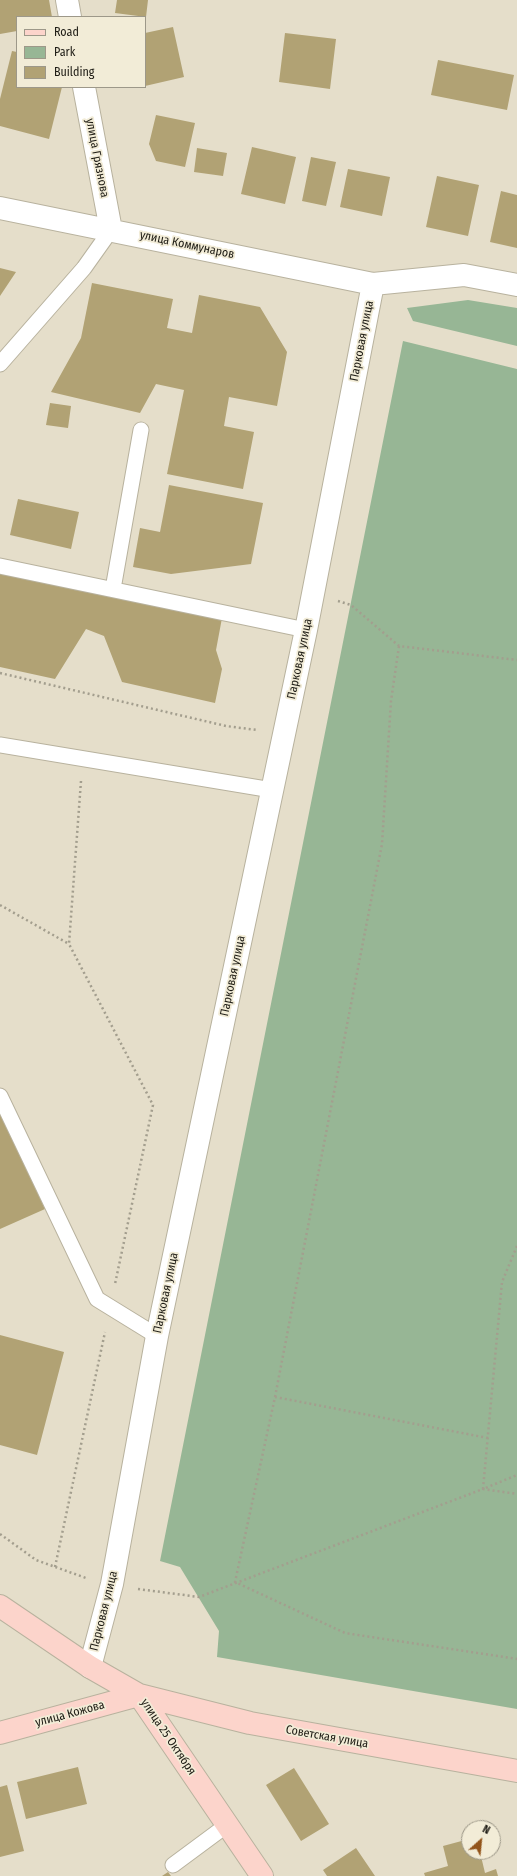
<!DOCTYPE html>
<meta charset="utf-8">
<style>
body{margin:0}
#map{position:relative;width:517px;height:1876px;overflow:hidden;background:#e5deca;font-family:"Fira Sans Condensed",sans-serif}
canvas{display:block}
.legend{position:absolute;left:16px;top:16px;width:130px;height:72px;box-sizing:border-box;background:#f2ecd7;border:1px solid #9d9889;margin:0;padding:5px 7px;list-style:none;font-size:12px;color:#1d1b14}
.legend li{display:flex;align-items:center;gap:8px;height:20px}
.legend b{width:20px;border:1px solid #9d9889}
.north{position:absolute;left:461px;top:1820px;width:40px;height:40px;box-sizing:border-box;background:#f2ecd7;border:1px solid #9d9889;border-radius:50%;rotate:27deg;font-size:11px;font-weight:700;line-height:16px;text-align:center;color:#1d1b14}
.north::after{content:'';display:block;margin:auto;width:14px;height:18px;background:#92541a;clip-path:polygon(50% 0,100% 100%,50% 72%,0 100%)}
</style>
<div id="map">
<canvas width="517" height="1876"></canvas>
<ul class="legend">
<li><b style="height:5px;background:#fcd4cb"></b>Road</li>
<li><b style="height:11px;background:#97b695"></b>Park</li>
<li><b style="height:11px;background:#b1a274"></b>Building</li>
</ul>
<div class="north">N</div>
</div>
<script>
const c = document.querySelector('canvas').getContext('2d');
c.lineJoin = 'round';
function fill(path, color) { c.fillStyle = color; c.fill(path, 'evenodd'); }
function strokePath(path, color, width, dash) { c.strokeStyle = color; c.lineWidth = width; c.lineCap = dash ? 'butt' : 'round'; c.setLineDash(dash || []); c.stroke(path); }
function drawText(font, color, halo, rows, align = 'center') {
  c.font = font + ' "Fira Sans Condensed",sans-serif'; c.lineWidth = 3.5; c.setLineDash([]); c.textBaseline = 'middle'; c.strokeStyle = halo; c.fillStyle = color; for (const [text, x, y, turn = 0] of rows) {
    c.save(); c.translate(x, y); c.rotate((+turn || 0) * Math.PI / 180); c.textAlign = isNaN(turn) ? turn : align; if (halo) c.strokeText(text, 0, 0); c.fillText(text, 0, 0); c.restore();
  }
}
fill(new Path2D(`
 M468 300 517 308V346L413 321 407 308Z
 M403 341 517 369V1709L217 1657 219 1631 180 1567 160 1561Z`), '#97b695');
fill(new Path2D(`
 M0 0H49L52 17H17V31L0 34Z
 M117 0H148L146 17 115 13Z
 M173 27 184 77 145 86V33Z
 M285 33 336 39 330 89 279 82Z
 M12 51 17 52V87H62L49 139 0 126V99Z
 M438 60 514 75 507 110 431 95Z
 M156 115 195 123 185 167 156 161 149 144Z
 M252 147 296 157 285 204 241 194Z
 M197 148 227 153 223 176 194 172Z
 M311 157 336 162 326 206 302 201Z
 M348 169 390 177 382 216 340 207Z
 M437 176 479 185 468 236 426 227Z
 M501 191 517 195V248L490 242Z
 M0 268 16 272 0 296Z
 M92 283 173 299 167 328 192 333 199 295 260 307 287 352 277 406 229 397 224 426 254 432 243 489 167 474 184 390 156 384 140 413 51 392 81 338Z
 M50 403 71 406 68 428 46 425Z
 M169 485 263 503 251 564 171 574 133 567 140 528 160 532Z
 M18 499 79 512 71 549 10 535Z
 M0 572 222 618 216 650 222 669 215 703 122 682 104 636 86 629 55 679 0 667Z
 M0 1109 45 1209 0 1229Z
 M0 1335 64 1352 37 1455 0 1445Z
 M78 1767 87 1804 26 1819 17 1782Z
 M294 1768 329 1824 301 1841 266 1785Z
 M7 1785 24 1851 0 1857V1787Z
 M469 1839V1852H480L485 1873 496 1869 498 1876H425L424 1873 448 1866 443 1846Z
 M356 1848 375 1876H327L323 1870Z
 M168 1872 171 1876H162Z`), '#b1a274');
const lane = new Path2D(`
 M0 364 84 268 111 230
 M0 566 306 630
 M113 589 141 430
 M0 745 272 790
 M0 1096 97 1299 157 1336
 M173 1865 227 1825`);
const street = new Path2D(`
 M67 0 70 17
 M84 87 111 230
 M0 208 373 284 464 275 517 285
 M90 1667 112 1584 157 1336 306 630 373 284`);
const secondary = new Path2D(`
 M0 1606 90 1667 139 1695 262 1876
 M0 1733 139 1695 250 1723 517 1771`);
strokePath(lane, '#b8b29e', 17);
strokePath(street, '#b8b29e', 24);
strokePath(secondary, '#b8b29e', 24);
strokePath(new Path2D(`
 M338 601 351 605 399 646 517 660
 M0 673 226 726 257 730
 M81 781 69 944 153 1105 115 1284
 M0 905 69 944
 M517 1246 502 1282 483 1489 517 1475
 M275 1397 382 844 391 701 399 646
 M488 1438 275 1397 235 1582 345 1633 517 1659
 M0 1534 36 1560 86 1578
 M55 1567 105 1332
 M138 1589 199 1597 483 1489 517 1494`), '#a39e8e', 2.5, [2, 3]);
strokePath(lane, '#fff', 15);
strokePath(street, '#fff', 22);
strokePath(secondary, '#fcd4cb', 22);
drawText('12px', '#1d1b14', '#f2ecd7', [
 ["улица Грязнова",97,158,79],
 ["улица Коммунаров",187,245,12],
 ["Парковая улица",362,341,-79],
 ["Парковая улица",300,659,-78],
 ["Парковая улица",233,976,-78],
 ["Парковая улица",166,1293,-78],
 ["Парковая улица",104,1611,-76],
 ["улица Кожова",70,1714,-15],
 ["улица 25 Октября",168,1737,56],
 ["Советская улица",327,1737,10]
]);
</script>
